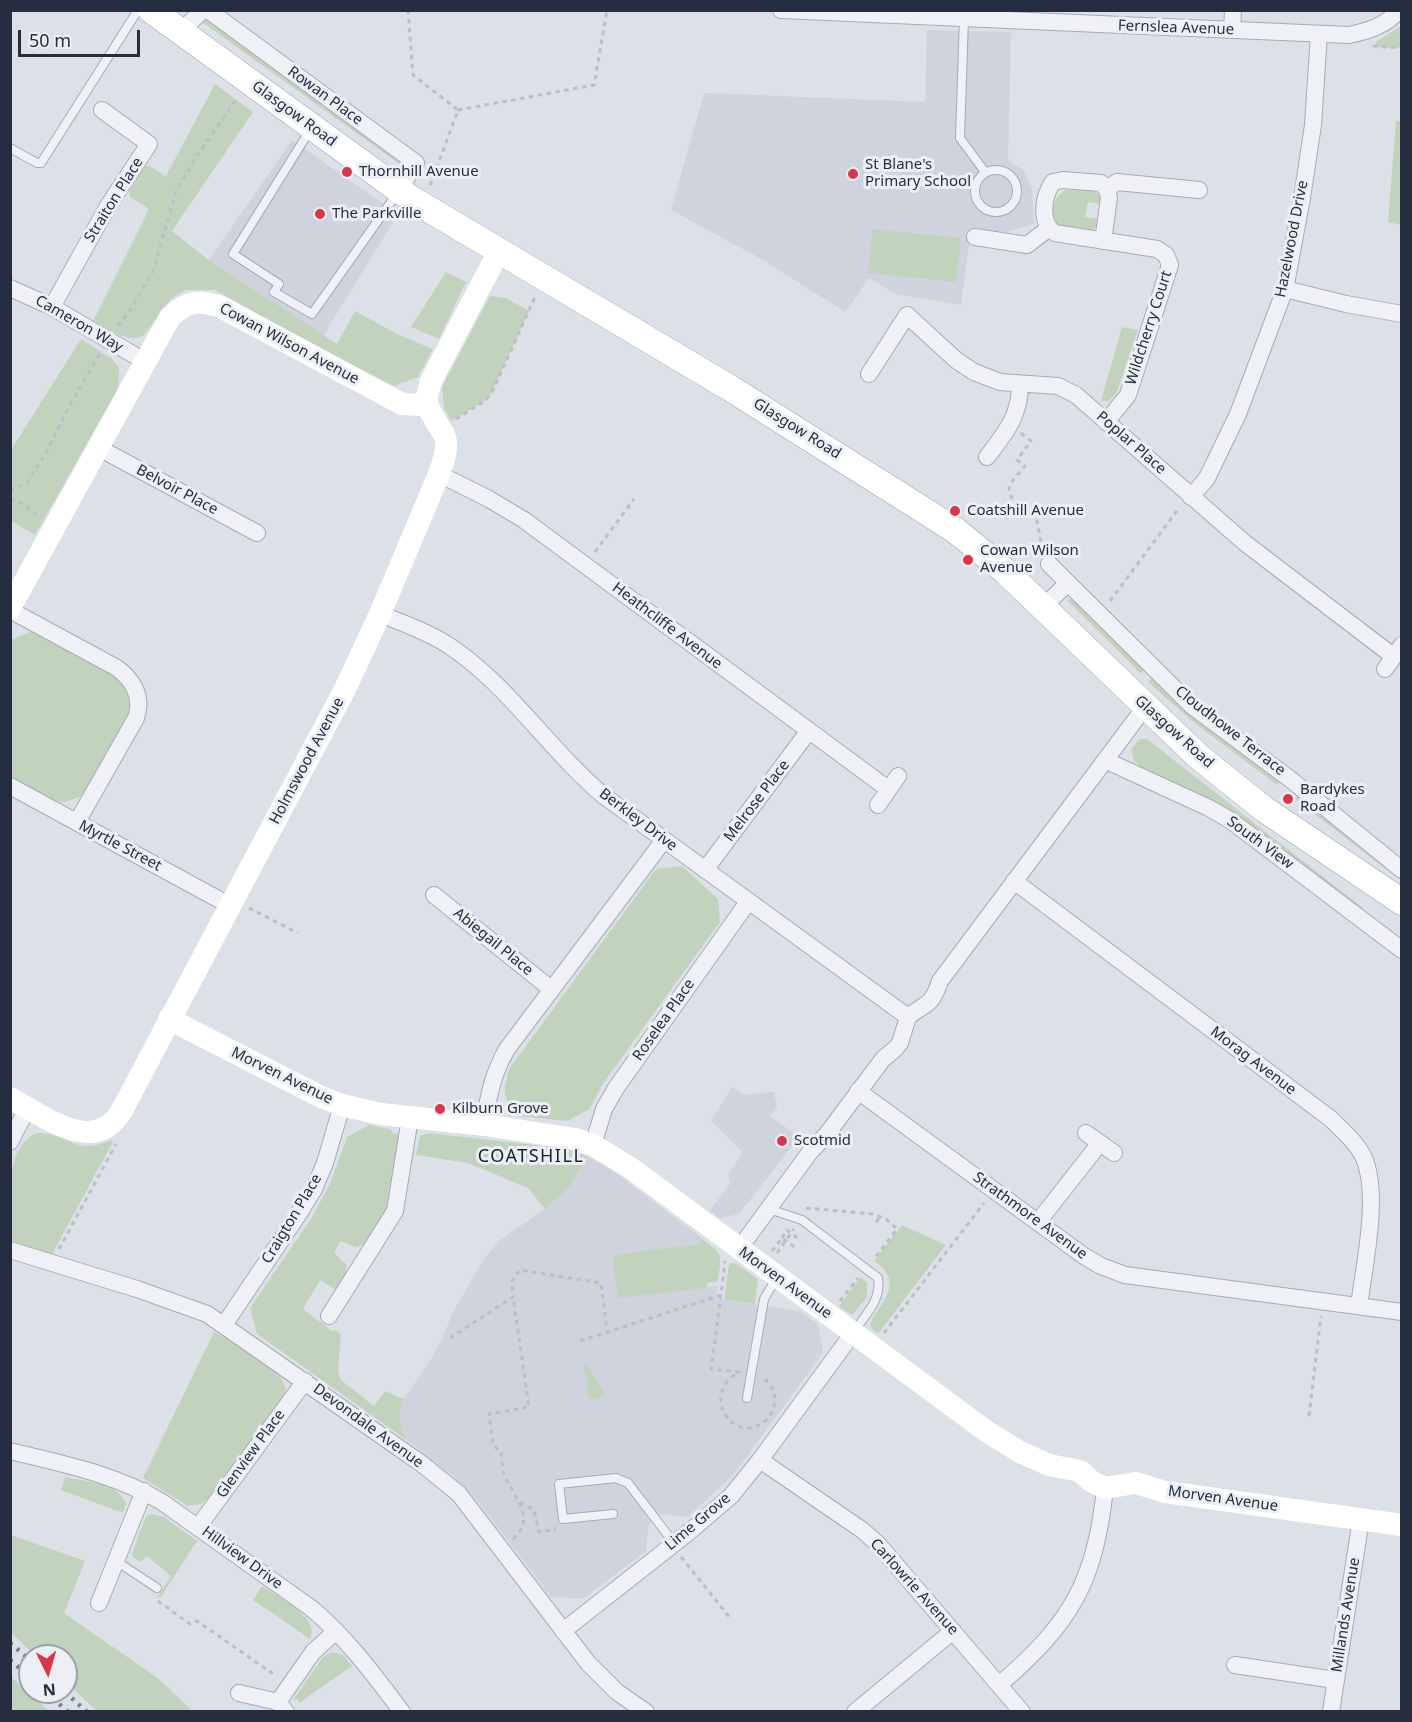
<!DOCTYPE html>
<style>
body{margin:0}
#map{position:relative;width:1412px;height:1722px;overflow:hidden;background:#dce1e8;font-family:"Noto Sans",sans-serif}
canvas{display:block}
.frame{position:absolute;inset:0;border:12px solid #252e40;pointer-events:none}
.north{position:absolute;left:18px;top:1644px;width:60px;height:60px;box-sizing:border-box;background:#ecf0f5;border:2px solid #9ca2ad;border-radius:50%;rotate:175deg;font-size:16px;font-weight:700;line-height:24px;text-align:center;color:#252e40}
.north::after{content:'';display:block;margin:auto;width:21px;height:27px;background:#da3549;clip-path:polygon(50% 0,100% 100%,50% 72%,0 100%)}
.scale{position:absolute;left:18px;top:30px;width:122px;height:27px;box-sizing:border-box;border:3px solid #252e40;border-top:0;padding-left:8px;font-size:18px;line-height:21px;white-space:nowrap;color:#252e40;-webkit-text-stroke:4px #ecf0f5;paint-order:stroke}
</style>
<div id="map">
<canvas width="1412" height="1722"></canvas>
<div class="frame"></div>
<div class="north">N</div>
<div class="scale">50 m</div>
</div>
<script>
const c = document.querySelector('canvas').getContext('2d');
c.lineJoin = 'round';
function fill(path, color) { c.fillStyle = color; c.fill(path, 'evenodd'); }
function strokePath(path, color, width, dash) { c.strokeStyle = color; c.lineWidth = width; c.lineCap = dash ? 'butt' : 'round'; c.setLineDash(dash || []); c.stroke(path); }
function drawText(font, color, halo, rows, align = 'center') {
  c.font = font + ' "Noto Sans",sans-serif'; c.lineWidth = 6; c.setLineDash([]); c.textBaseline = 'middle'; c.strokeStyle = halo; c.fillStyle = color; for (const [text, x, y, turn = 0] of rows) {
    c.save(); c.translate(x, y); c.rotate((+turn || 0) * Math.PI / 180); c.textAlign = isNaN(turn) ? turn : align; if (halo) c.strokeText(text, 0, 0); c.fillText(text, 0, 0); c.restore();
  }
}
fill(new Path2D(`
 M927 30 1011 32 1008 160 1023 170 1032 188 1034 224 1007 232 971 230 961 305 895 294 869 278 845 312 763 260 671 210 704 93 925 102Z
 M292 140 398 214 323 336 209 260Z
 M732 1087 744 1095 774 1092 777 1107 770 1116 799 1137 739 1214 720 1218 710 1210 730 1184 728 1174 743 1153 711 1121Z
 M588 1157 612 1170 700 1237 707 1287 718 1286 716 1299 800 1311 818 1324 823 1353 734 1474 688 1517 660 1514 649 1524 646 1551 583 1599 551 1597 476 1499 455 1478 408 1441 399 1422V1414L404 1399 431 1359 442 1339 453 1312 484 1259 500 1240 545 1209 568 1189Z`), '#ced3dd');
fill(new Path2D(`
 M205 19H208L402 160 405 168 202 22Z
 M1401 26V48L1376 47V42Z
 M215 84 253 112 172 231 209 260 337 344 355 311 399 335 433 349 418 377 394 386 342 361 215 290H185L171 299 144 335C128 345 108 328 93 321L149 209 130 197 129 187 142 166H149L166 176Z
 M1396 121H1401V225L1388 222Z
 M1066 190 1095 191 1101 197 1102 204 1088 202 1085 217 1100 219 1098 226 1090 231C1082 230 1068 231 1060 227 1045 218 1054 195 1066 190Z
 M873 229 961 238 956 282 868 273Z
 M446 272 466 282 439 339 411 327Z
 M490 296 506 298 529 311 492 392 486 400 451 421 444 408 442 387Z
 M1122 327 1138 330 1117 392 1109 401H1101Z
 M81 339 112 359 119 368 118 389 35 535 11 521V450Z
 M1073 599 1145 669 1141 674 1067 600Z
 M33 631 122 678 133 699 128 715 86 790 80 797 64 802 55 801 11 777V640Z
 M1153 677 1280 781 1277 785 1192 721 1148 682Z
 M1140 739H1147L1363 908 1361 910 1137 768 1139 765 1134 761 1131 749Z
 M1298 795 1391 871 1390 872 1295 799Z
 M682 866 718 899 720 922 602 1085 590 1109 567 1121 518 1116C502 1097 503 1092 509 1069L656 869Z
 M369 1125 390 1129 394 1134 398 1133 399 1141 386 1211 366 1244 355 1247 341 1241 334 1252 346 1265V1275L336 1290 320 1280 303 1309 332 1331 334 1330 341 1334 338 1372 341 1380 374 1406 385 1391 404 1399C397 1415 399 1426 408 1441L257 1334 250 1308 311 1219 330 1184 347 1137Z
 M37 1133C69 1132 73 1157 111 1140L113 1142 52 1254 36 1251 11 1240C11 1208 2 1148 37 1133Z
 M429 1133 569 1149 588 1157 568 1189 545 1209 528 1188 468 1163 416 1155 420 1136Z
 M902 1225 946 1245 878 1334 871 1328 870 1324C881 1301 906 1283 874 1261Z
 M700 1237C723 1255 722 1252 718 1281L707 1283V1288L618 1298 612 1255 701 1244Z
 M731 1263H735L758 1279 755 1304 724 1300 729 1265Z
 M861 1277 867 1283V1297L852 1315 839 1306Z
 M214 1332C233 1340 284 1368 286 1390L282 1400 211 1496 201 1504 188 1506 143 1478Z
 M587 1365 605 1394 600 1398 589 1399 584 1366Z
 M65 1477C84 1481 118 1483 126 1503L123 1513 61 1490Z
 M152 1514 164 1517 197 1541 160 1598 158 1596 171 1576 147 1556 140 1562 133 1557 132 1553 144 1521 147 1516Z
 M11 1535 85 1561 64 1613 159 1679 192 1711H97L66 1682V1656H36L11 1633Z
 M262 1586C277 1596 322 1618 310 1639L253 1600Z
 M332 1652 343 1655 352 1666 299 1703 298 1699 293 1700 323 1657Z
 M11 1677 49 1711H11Z`), '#c2d3bd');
const lane = new Path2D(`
 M964 18 960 138 985 172
 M310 130 233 254 279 284 274 292 312 314 398 192
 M10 148 37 163H41L138 10
 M975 191a21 21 0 1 1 42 0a21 21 0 1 1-42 0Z
 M769 1209 802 1220 878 1278C882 1300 865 1315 853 1333
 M747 1398 764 1299 777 1277
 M613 1514 563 1519 559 1484 616 1478 628 1483 674 1543
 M116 1561 157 1588`);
const street = new Path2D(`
 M208 10 416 163 399 190
 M781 10 1349 35C1368 31 1386 26 1399 10
 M1232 30 1233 10
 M180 32 203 10
 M1107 189 1117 182 1199 190
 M975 237 1027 245 1048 229
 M1103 241 1109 198 1107 189 1101 183 1063 180 1053 182C1043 196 1039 223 1055 233L1157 249 1166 255 1170 265 1128 395 1106 422
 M10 288 52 307 146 362
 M1285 289 1346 304 1402 314
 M52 307 108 206 149 144 102 110
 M869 374 907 315 956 360 974 372 1000 382 1058 386 1076 395 1245 543 1393 656
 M97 447 257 533
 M987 457C1006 432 1020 416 1020 384
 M439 474 489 499 524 520 888 789
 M1191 497 1207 478 1238 414 1285 289 1302 198 1313 125 1319 34
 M1049 564 1192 706 1290 779 1402 870
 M1043 607 1068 583
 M10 610 117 668C134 681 143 697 136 718L77 822
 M380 614C403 623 428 632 448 645 509 685 548 749 604 796L908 1017
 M1385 669 1402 645
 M1105 760 1209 808 1230 820 1402 950
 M10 786 229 905
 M878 805 898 776
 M705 870 808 732
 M1014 881 1331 1119C1343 1131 1357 1143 1364 1158 1380 1195 1364 1266 1359 1306
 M434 895 551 989
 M858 1091 1084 1256 1101 1266 1125 1275 1402 1312
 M485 1125C487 1098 493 1073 507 1049L664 840
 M1086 1133 1114 1153
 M10 1142 28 1107
 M593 1145 604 1109 616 1088 748 902
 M1038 1222 1100 1143
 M739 1249 810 1152 827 1134 883 1059 895 1049 900 1043 908 1017C926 1002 931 1008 940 981L1145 707
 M10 1250 137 1289 207 1314 422 1464 459 1494 588 1663 617 1692 646 1712
 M329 1316 395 1211 410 1118
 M224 1325 298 1215 314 1189 325 1163 342 1105
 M10 1451C63 1464 115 1474 162 1502L311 1608C347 1638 374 1675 402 1712
 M760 1460 862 1530 878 1544 1022 1712
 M198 1527 305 1381
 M99 1603 144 1491
 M563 1631 689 1532 731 1496 760 1460 853 1333
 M1235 1665 1335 1680
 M999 1685C1071 1623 1095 1583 1105 1488
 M239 1693 278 1702
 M286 1712 278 1702 313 1652 336 1631
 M855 1712 953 1631
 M1331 1712 1361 1519`);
const primary = new Path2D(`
 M151 10 410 198 730 388 955 530 1005 571 1199 757 1264 809 1402 902`);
strokePath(lane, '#a5abb6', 10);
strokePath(street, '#a5abb6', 18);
strokePath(primary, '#9ba4b5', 27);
strokePath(new Path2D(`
 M408 10 413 75 458 110 430 186
 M1373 46 1402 48
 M458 110 594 85 607 10
 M118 326 132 307 153 271 176 191 197 156 237 98
 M456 419 486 400 492 392 536 295
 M1021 433 1031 441 1017 460 1025 466C1020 472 1014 478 1010 485 1004 499 1029 513 1037 521L1041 542 1046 550
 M10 491 27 483 47 451 69 406 101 352
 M10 500 24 504 39 517
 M595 552 634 499
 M1110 601 1179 508
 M249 908 298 933
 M806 1208 873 1214 886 1219 897 1229 874 1259
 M876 1222 880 1217
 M782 1238 787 1230 801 1241
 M59 1249 116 1144
 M772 1251 782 1238 796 1248
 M777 1253 794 1229
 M721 1295 711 1369 739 1372C698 1395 735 1448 766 1420 772 1415 775 1407 775 1399 774 1390 770 1381 761 1377
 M840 1301 858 1278
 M884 1333 984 1203
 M450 1338 513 1297 512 1281 520 1270 601 1283 607 1332
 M580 1341 721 1295 725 1261
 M1309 1416 1321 1316
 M520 1502 534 1510 539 1532 556 1529
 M513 1539C539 1518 510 1493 503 1471 502 1466 502 1458 501 1452L493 1445 489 1414 529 1407 513 1297
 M681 1557 731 1619
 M158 1601 190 1624 197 1621 276 1676`), '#babec7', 3, [4.5, 4.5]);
strokePath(lane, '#eff1f6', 8);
strokePath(street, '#eff1f6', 16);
strokePath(new Path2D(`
 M10 608 170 317C188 301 196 300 219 306L402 404 419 405 426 400 431 381 499 251
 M169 1019 321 1097 342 1105 381 1114 485 1125 575 1139 593 1145 632 1169 986 1431 1020 1452 1049 1465 1080 1471 1091 1481 1105 1488 1136 1483 1165 1492 1402 1525
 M10 1098C44 1116 93 1156 121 1112L345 689 380 614 439 474C457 427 437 437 426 400`), '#fff', 22);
strokePath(primary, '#fff', 26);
strokePath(new Path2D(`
 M10 1643 30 1660
 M10 1660 30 1677
 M46 1692 68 1712
 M65 1692 87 1712`), '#747f93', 4.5, [3, 6]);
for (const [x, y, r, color] of [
 [347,172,6,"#da3549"],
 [853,174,6,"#da3549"],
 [320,214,6,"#da3549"],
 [955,511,6,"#da3549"],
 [968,560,6,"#da3549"],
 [1288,799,6,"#da3549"],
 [440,1109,6,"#da3549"],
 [782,1141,6,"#da3549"]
]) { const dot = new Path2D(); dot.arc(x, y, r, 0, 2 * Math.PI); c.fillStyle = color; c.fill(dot); strokePath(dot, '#ecf0f5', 2); }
drawText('15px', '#252e40', '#ecf0f5', [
 ["Fernslea Avenue",1176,28,2],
 ["Rowan Place",325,96,36],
 ["Glasgow Road",294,114,36],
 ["Straiton Place",114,200,-58],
 ["Hazelwood Drive",1292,239,-79],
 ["Cameron Way",79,324,30],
 ["Wildcherry Court",1149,328,-72],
 ["Cowan Wilson Avenue",289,344,28],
 ["Glasgow Road",797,429,32],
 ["Poplar Place",1131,443,41],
 ["Belvoir Place",177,490,28],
 ["Heathcliffe Avenue",667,626,37],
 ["Cloudhowe Terrace",1230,731,38],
 ["Glasgow Road",1174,732,42],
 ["Holmswood Avenue",307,761,-62],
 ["Melrose Place",757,801,-53],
 ["Berkley Drive",638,820,37],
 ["South View",1260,843,36],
 ["Myrtle Street",120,846,28],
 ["Abiegail Place",493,942,39],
 ["Roselea Place",664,1020,-55],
 ["Morag Avenue",1253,1061,37],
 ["Morven Avenue",282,1076,26],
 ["Strathmore Avenue",1030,1216,36],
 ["Craigton Place",292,1219,-59],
 ["Morven Avenue",785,1283,36],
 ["Devondale Avenue",368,1426,36],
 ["Glenview Place",251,1454,-54],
 ["Morven Avenue",1223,1499,8],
 ["Lime Grove",698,1522,-40],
 ["Hillview Drive",242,1558,36],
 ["Carlowrie Avenue",914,1587,48],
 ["Millands Avenue",1346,1615,-81]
]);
drawText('15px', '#252e40', '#ecf0f5', [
 ["St Blane's",865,165],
 ["Primary School",865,182],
 ["Thornhill Avenue",359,172],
 ["The Parkville",332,214],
 ["Coatshill Avenue",967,511],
 ["Cowan Wilson",980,551],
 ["Avenue",980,568],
 ["Bardykes",1300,790],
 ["Road",1300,807],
 ["Kilburn Grove",452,1109],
 ["Scotmid",794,1141]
], 'left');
c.letterSpacing = '1.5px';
drawText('18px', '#171f30', '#ecf0f5', [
 ["COATSHILL",531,1157]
]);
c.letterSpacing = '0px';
</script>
